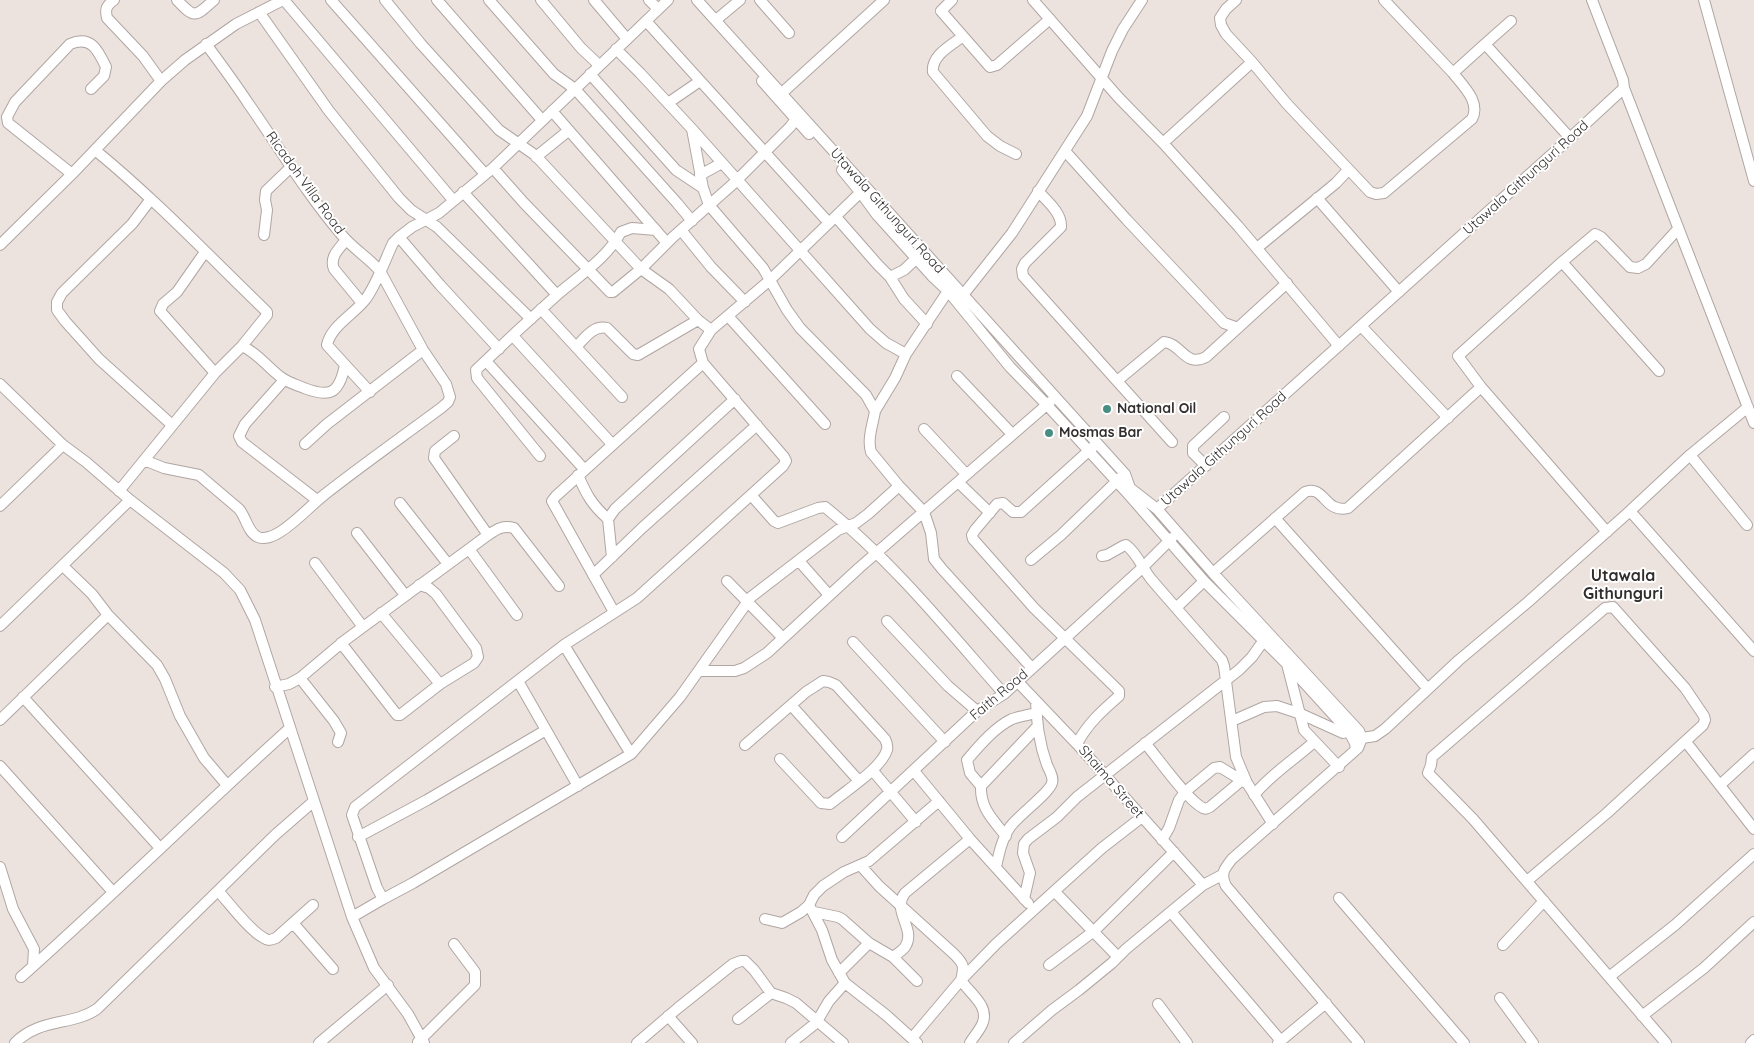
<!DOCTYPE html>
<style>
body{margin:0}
canvas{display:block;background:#ece2de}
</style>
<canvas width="1754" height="1043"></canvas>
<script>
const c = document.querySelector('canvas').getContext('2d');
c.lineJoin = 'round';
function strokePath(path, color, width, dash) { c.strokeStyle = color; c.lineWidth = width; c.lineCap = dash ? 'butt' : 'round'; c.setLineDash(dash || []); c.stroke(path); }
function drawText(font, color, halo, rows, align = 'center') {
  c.font = font + ' Quicksand,sans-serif'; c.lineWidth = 4; c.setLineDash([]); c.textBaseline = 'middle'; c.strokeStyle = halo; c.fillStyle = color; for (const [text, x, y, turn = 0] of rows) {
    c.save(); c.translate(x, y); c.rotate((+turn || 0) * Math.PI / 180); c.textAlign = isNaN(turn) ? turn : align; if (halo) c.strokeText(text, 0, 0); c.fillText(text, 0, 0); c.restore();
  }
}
const minor = new Path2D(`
 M114 0C106 6 105 9 107 18L143 56 161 81
 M177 0C195 19 195 17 214 0
 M284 0 453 200
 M331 0 485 174
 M385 0 421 44 499 130 535 155 641 269 669 289 698 320 711 330
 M437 0 542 120
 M489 0 554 74 575 89 677 203 692 221
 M541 0 581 48 599 65
 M594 0 627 39
 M649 0 658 9
 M697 0 1125 474 1130 488 1157 509 1213 573 1359 731 1362 738 1358 748 1232 859C1224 869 1220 874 1226 886L1359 1043
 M760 0 789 33
 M952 0 941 11 990 67 997 65 1050 19
 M1033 0 1119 98 1163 143 1238 226 1339 346
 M1236 0 1226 9 1220 18 1221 25 1226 34 1252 62 1287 104 1370 192 1376 194 1384 193 1472 119C1481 102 1463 86 1453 73L1485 44 1570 138
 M1384 0 1453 73
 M1592 0 1623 80 1624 88 1754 423
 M1704 0 1754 181
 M259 12 329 111 399 198 411 210 437 227 531 319
 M716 20 740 0
 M646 21 829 223
 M962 37C950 46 931 56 933 72L987 136 1000 146 1016 154
 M1485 44 1511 21
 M616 49 640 73 692 129 870 329 886 343 906 354
 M590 74 676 170 703 188
 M762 81 809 134
 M782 93 884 0
 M668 103 700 81
 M552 111 667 243
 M692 129 703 188 709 205 763 268 787 310 800 328 866 395 875 411C873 424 867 439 871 452L899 486 924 512 931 533 934 559 942 569 1031 667
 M1163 143 1252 62
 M95 150C156 200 210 257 267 312V315L242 346 215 373 119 491
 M1065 151 1127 220 1224 323 1238 328
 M536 157 568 131
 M493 168 524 203 610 292H613L641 269 673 237 733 184 790 127 799 115
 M842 170 861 193 877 215 932 276 948 291 1010 367 1047 405 1129 495 1204 581 1287 664 1304 730 1339 767
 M72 174 8 123 7 117 15 102 70 44C91 35 98 50 106 67L104 76 91 89
 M700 175 722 163
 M1038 191C1047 201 1062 213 1061 227L1025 263 1022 269 1023 276 1117 381
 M463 192 557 295
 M1317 198 1399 292
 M151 199 132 224 62 293 57 302V310L65 321 99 359 171 424
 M836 217 878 265 890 277 904 270 920 255
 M681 230 711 267 745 302
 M264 235 267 210 265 200 266 191 291 167
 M399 237 440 285 499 349
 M346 240C339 249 329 257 334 269L362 303
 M0 245 72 174 161 81 185 60 236 24 283 0
 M1257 248 1336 183 1348 170
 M205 252 177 292 163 304 160 311 215 373
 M1562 262 1659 371
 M890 277 904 299 927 324
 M963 295 1012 233 1087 116 1112 51 1123 29 1142 0
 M541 309 622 397
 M728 316 825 424
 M1361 326 1448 418
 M513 336 612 444
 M242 346C258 353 268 368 282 378 289 383 297 385 304 388 330 398 339 394 345 365
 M576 347C585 338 593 325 607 328L633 354 638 355 698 320
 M486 361 584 469
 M957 376 1012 434
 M284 380 245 424 239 436 242 442 317 500
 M0 384 63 445 86 462 130 500 224 573 240 590 255 620 352 917 374 968 408 1014 424 1043
 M1481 387 1458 356 1562 262 1595 234 1601 237 1630 267 1638 268 1646 264 1678 229
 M370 392 327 345C331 326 353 315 365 300 376 286 385 260 393 243L399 237 412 227 439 213 493 168 668 0
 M875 411 895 378 906 354 948 291
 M924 429 966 474
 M454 436 435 451 434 458 488 535
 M1172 442 1117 381 1164 342C1181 343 1185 368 1206 357L1287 283
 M305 444 327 424 423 350
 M1690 455 1747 525
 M540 456 477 378 476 370C503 344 530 319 558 294 580 275 607 258 621 232L632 228 656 230
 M144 460 164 468 199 475 239 509C246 517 248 533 258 537 264 540 274 536 280 532 296 522 309 507 324 495 362 465 402 437 441 408L448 402 450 397 446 384 423 350 380 271C368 257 352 248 341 234 306 193 279 147 248 103 235 83 220 63 206 44
 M1206 466 1193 453V446L1224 417
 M578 475C586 494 592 505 608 519L612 557
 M958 482 990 513
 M751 495 774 521 778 523 818 508 825 507C892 561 947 629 1004 694
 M400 503 448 564
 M0 506 63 445
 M1157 509 1570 138 1624 88
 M1630 511 1754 651
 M1275 518 1428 689
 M608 519 615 509 735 399
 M357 533 405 595
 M469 549 517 615
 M1102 556 1107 555 1123 546 1126 545C1138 554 1142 568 1151 579 1174 606 1198 633 1222 660L1224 666 1236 757 1247 783 1273 824
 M1031 560 1061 535 1120 478
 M799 561 829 595
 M315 563 363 627
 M63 566 92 594 108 615 157 665 165 679 180 716 204 758 227 785
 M1213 573 1305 492C1324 484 1325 514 1348 508L1481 387 1607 532
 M593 575 642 528 757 425
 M727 581 783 638
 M1176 608 1204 581
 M614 612 552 501 556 496 703 363
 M381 613 440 684
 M887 621 948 686 977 711
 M0 626 130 500
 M853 642 945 742
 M341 643 397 715H400L440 684 474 663 478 657 476 648 436 594 429 588 419 585
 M564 645 631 754
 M1288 665 1349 732 1355 743 1356 750
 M699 671H735L744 668 767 653 859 568 1050 402
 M300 678 334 721 341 733 338 742
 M518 681 578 786
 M1017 681 1077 744 1203 885
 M275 687 289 684 300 678 344 641 488 535C497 529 503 525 514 528L559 586
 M23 697 160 848
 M791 705 859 781
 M0 720 108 615
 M1232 721 1264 707 1277 706 1301 714 1343 733 1356 728
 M1362 738 1375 736 1385 729 1459 660 1528 602 1630 511 1690 455 1748 407
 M1686 742 1754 829
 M1145 743C1158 758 1187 800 1203 808 1206 809 1206 809 1210 807L1241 781
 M1077 744C1087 724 1103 710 1119 696V691L1034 608 973 539 972 535 975 530 997 504 1003 503 1013 512H1021L1093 447
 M745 745 806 692 823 681 829 682 836 685 885 739C887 743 888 746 887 750 881 769 845 791 830 804L821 803 780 759
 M0 766 113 892
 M873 771 916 822
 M914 771 970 839 1028 903
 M1720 785 1754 754
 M981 786 970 773 967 760C979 746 995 727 1012 719 1020 716 1028 715 1036 713
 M1254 795C1271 774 1294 760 1314 742
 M1006 836C993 820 980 808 981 786L1037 727
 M358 837 427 800 546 730
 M842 837 977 711 1004 694 1141 569 1172 538
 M1162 840 1169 828 1179 800 1185 792 1214 768 1220 767 1246 783
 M861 866 879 886 954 954C965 965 964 967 961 980 968 992 989 1005 983 1022 981 1029 974 1036 970 1043
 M0 867 13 909 34 949 33 966
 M996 867C999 853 1002 839 1010 827 1018 816 1050 792 1052 783 1054 777 1049 770 1047 765 1039 743 1037 724 1036 701
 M1527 881 1607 813 1703 725 1705 720 1704 716 1685 688 1613 607 1605 608 1432 757 1431 765 1428 773 1473 819 1666 1043
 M219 892C230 904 250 931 264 938 268 941 271 940 276 938L313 905
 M1055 892 1118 957
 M1339 898 1464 1043
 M383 899 413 883 631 754 680 697 751 597 838 530 856 523 868 514 899 486
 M1024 899 1030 873 1023 853 1024 844 1028 839 1057 817 1077 797 1239 670 1252 657 1264 640
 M809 905 822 930 832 960 845 983 886 1015 917 1043
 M814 912 838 917 842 919 869 943 893 957 917 981
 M1171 912 1281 1041
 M352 917 383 899 377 888 352 815 355 807 564 645 637 598 783 466 786 461 784 457 703 363 699 349 711 330 770 280 866 187
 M765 919 782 923 801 912 809 905 814 895 823 886 844 872 869 861 939 801
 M293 923 333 969
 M1503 945 1544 901
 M893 957C897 954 902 951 905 947 917 929 891 911 905 893L970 839
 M1049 965 1094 931 1174 852
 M839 973 869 943
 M21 977C112 896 199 810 290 728
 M1609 977 1675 925 1754 854
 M1500 998 1533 1043
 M1158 1004 1187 1043
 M668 1016 692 1043
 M1642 1016 1704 968 1754 922
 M738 1019 771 993
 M912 1038 961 980 996 944 1102 848 1142 817
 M418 1042 475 985V972L454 944
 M15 1043C39 1018 72 1026 97 1009L275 835 314 801
 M319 1043 388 985
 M637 1043 678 1008 733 964 741 961H745L754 970 771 993 786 998 796 1003 843 1043
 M791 1043 816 1023 829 1001 845 983
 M1014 1043 1052 1010 1079 990 1112 963 1126 949 1203 885 1222 875
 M1278 1043 1326 1003
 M1751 1043 1754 1040`);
strokePath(minor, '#b0a6a3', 12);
strokePath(minor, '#fff', 10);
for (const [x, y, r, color] of [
 [1107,409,5,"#498e83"],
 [1049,433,5,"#498e83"]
]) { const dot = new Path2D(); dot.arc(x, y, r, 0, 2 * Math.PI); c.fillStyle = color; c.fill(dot); strokePath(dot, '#fff', 2); }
drawText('14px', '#322e2d', '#fff', [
 ["Utawala Githunguri Road",1526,178,-42],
 ["Ricadoh Villa Road",305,183,54],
 ["Utawala Githunguri Road",887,211,48],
 ["Utawala Githunguri Road",1224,449,-42],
 ["Faith Road",999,695,-40],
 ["Shaima Street",1111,782,49]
]);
drawText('bold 14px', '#322e2d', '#fff', [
 ["National Oil",1117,409],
 ["Mosmas Bar",1059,433]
], 'left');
drawText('bold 16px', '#322e2d', '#fff', [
 ["Utawala",1623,576],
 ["Githunguri",1623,594]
]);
</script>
